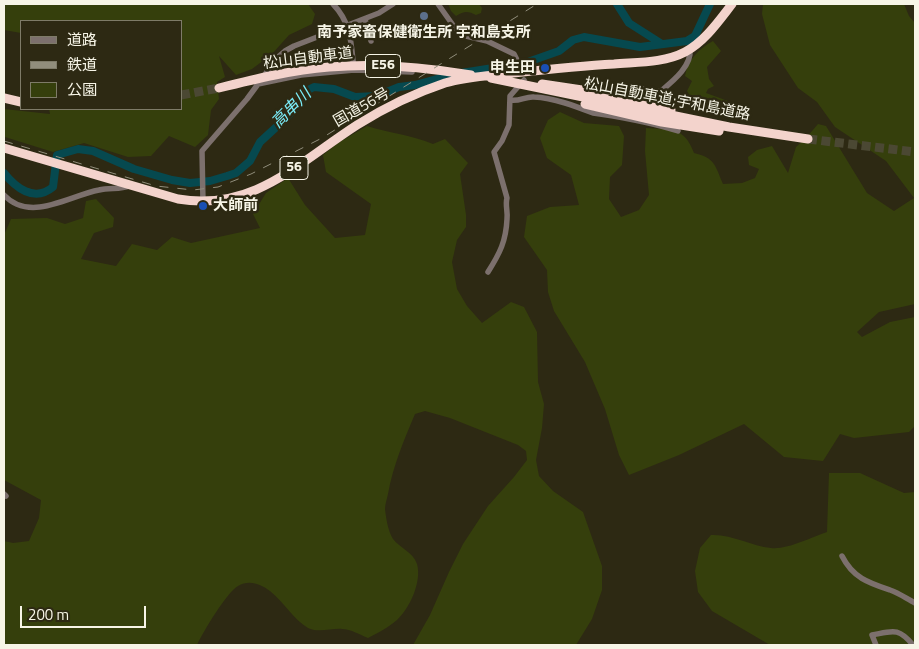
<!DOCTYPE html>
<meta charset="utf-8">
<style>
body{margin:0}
#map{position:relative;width:919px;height:649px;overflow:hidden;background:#2d2913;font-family:"Titillium Web","Noto Sans JP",sans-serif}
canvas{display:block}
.frame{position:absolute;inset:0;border:5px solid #f7f5e7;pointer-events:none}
.legend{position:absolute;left:20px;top:20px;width:162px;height:90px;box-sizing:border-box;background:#2d2913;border:1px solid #7e7b68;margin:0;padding:6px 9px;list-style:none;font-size:15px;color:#f7f5e7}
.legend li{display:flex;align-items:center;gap:10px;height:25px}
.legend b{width:25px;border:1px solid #7e7b68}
.scale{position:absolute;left:20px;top:606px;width:126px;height:22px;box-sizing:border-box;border:2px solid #f7f5e7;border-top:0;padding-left:6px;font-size:15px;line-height:18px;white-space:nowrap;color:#f7f5e7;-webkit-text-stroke:4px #2d2913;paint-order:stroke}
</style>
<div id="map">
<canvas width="919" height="649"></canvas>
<div class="frame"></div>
<ul class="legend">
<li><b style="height:6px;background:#7c706d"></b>道路</li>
<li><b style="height:6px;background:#918e7c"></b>鉄道</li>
<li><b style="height:14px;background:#353f0c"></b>公園</li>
</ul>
<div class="scale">200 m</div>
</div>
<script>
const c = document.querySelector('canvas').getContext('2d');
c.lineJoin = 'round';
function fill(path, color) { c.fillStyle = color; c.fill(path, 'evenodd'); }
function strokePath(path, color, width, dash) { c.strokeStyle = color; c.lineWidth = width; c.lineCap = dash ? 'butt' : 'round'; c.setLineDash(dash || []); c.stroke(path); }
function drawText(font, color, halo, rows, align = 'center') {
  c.font = font + ' "Titillium Web","Noto Sans JP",sans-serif'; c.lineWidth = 5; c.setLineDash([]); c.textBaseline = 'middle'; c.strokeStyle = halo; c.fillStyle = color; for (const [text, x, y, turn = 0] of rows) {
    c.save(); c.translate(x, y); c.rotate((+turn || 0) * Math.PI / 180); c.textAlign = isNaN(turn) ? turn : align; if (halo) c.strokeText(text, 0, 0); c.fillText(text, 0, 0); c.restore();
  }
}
fill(new Path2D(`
 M4 4H308L315 14 312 24 289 35 272 54 252 69 236 75 219 56 225 77 217 82 219 99 211 110 208 135 195 147 169 136 151 156 128 157 84 143 53 152 5 137 4 135V109L50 114 49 109H181V21H21V33L4 30Z
 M448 4H479L482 8 481 13 476 15C468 11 464 11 456 16L451 11Z
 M763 4H904L909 16 915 23V304L879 312 857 332 862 337 890 322 915 317V426L909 432 854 438 840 434 823 461 784 457 744 424 679 455 629 475 619 455 605 409 585 362 554 311 548 292 547 270 524 237 527 216 550 207 579 205 571 175 547 158 540 138 548 120 560 112 584 123 619 126 624 136 622 165 610 177 609 199 621 217 639 210 649 195 645 151 646 128C671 130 684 126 694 153 715 158 715 165 723 184L742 183 755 178 759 169 749 165 748 157 757 150 772 146 788 173 796 147 806 138 818 124 826 126 867 193 894 211 914 198 886 161 835 127 817 102 798 88 770 45 762 14Z
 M713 41 721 51 707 67 709 79 714 86 708 89 706 93 728 101V103C711 105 695 108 687 91L692 81 685 76C688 59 699 49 713 41Z
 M367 126C389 133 412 135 433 144L445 139 468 163 460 174 466 215V227L457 240 452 262 457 289 467 306 482 323 511 302 524 307 537 332 538 382 544 404 542 428 536 460 539 476 553 491 583 512 602 566V590L592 619 576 645H413L430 615 449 572 463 544 488 506 514 477 527 460 526 451 518 445 450 418 425 411 415 414C404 440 393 466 388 494 387 499 385 504 385 509 386 518 388 531 393 539 400 548 413 552 417 564 422 581 410 608 397 620 389 627 378 633 368 638 360 635 351 629 342 629 333 628 317 633 308 628 293 619 284 602 270 591 261 584 249 579 238 586 227 592 203 632 197 645H4V541L13 543 29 541 39 518 41 500 4 480V235L11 219 47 218 65 224 83 218 86 201 96 199 114 218 113 227 94 233 81 259 116 266 132 244 157 250 172 237 191 243 260 228 253 214 266 193 288 178 305 205 335 238 365 235 371 204 326 172 323 155 338 143Z
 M829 473H860L904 493 915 492V645H770L712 611 698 592 695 571 700 548 711 535C732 534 751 546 771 548 787 550 812 537 827 532Z`), '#353f0c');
strokePath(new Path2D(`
 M617 4 629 23 662 44
 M4 173C15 187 34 203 53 187L57 155 78 149 93 151 134 169 172 180 190 183 210 181 227 176 236 173 250 161 260 142 284 120 300 103 308 90 314 87 334 89 355 97 377 96 399 87 415 85 455 74 525 63 559 51 573 40 584 37 640 47 687 41 695 36 710 4`), '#06494f', 8);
strokePath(new Path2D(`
 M181 95 219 88
 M808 139 915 152`), '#4b4833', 9, [9, 4.5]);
strokePath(new Path2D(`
 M438 4 455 28 466 36 487 41 514 54 518 62 519 73
 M365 19 371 41
 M354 70 412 72
 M258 84 301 75 354 70C351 44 352 24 333 4
 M619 89C629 84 649 92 661 91 673 81 692 66 690 49
 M510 100C519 102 526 96 534 97 554 98 575 106 593 113L600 114 601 112
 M600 114C626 118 653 123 678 131
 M4 195C30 223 68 196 99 190 109 187 120 190 129 186
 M203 202 202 151 247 99 278 57 285 51 294 46 379 13 393 4
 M488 272C500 253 506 241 507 219 508 212 505 205 507 198L494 152 502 141 509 125 510 96 524 80
 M4 494 6 496
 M842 556C853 578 869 583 890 590 899 593 907 599 915 603
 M876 645 872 635C893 631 898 627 913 645`), '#7c706d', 5.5);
strokePath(new Path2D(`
 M491 78 729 127 808 139
 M542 84 602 93 671 110
 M219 88C255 79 292 70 329 67 377 63 424 67 471 75
 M4 98 21 102
 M585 104 662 122 719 131
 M4 148 178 199C253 212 298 163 357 125 384 108 415 93 445 83 465 77 485 76 505 74 542 70 578 66 614 64 637 62 664 63 685 52 705 41 718 22 732 4`), '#f3d3cc', 9);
strokePath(new Path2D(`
 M4 141 156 186 193 190 218 187 251 174 322 138 537 4`), '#918e7c', 1, [9, 9]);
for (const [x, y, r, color] of [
 [424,16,5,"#5c6f8a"],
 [545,68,5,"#1a4fb4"],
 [203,206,5,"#1a4fb4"]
]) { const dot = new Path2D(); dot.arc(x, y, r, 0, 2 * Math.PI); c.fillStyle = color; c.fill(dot); strokePath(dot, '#2d2913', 2); }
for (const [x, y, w] of [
 [383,66,35],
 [294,168,28]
]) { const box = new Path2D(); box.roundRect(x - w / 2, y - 11.5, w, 23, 4); c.fillStyle = '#2d2913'; c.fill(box); strokePath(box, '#f7f5e7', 1); }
drawText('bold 14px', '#f7f5e7', null, [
 ["E56",383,66],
 ["56",294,168]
]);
drawText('bold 15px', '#f7f5e7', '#2d2913', [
 ["南予家畜保健衛生所 宇和島支所",424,33],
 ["申生田",535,68,"right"],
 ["大師前",213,206,"left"]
]);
drawText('15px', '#f7f5e7', '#2d2913', [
 ["松山自動車道",308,59,-7],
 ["松山自動車道;宇和島道路",667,100,11],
 ["国道56号",362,108,-30]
]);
drawText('italic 16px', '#7ceefa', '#2d2913', [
 ["高串川",292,109,-45]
]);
</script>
